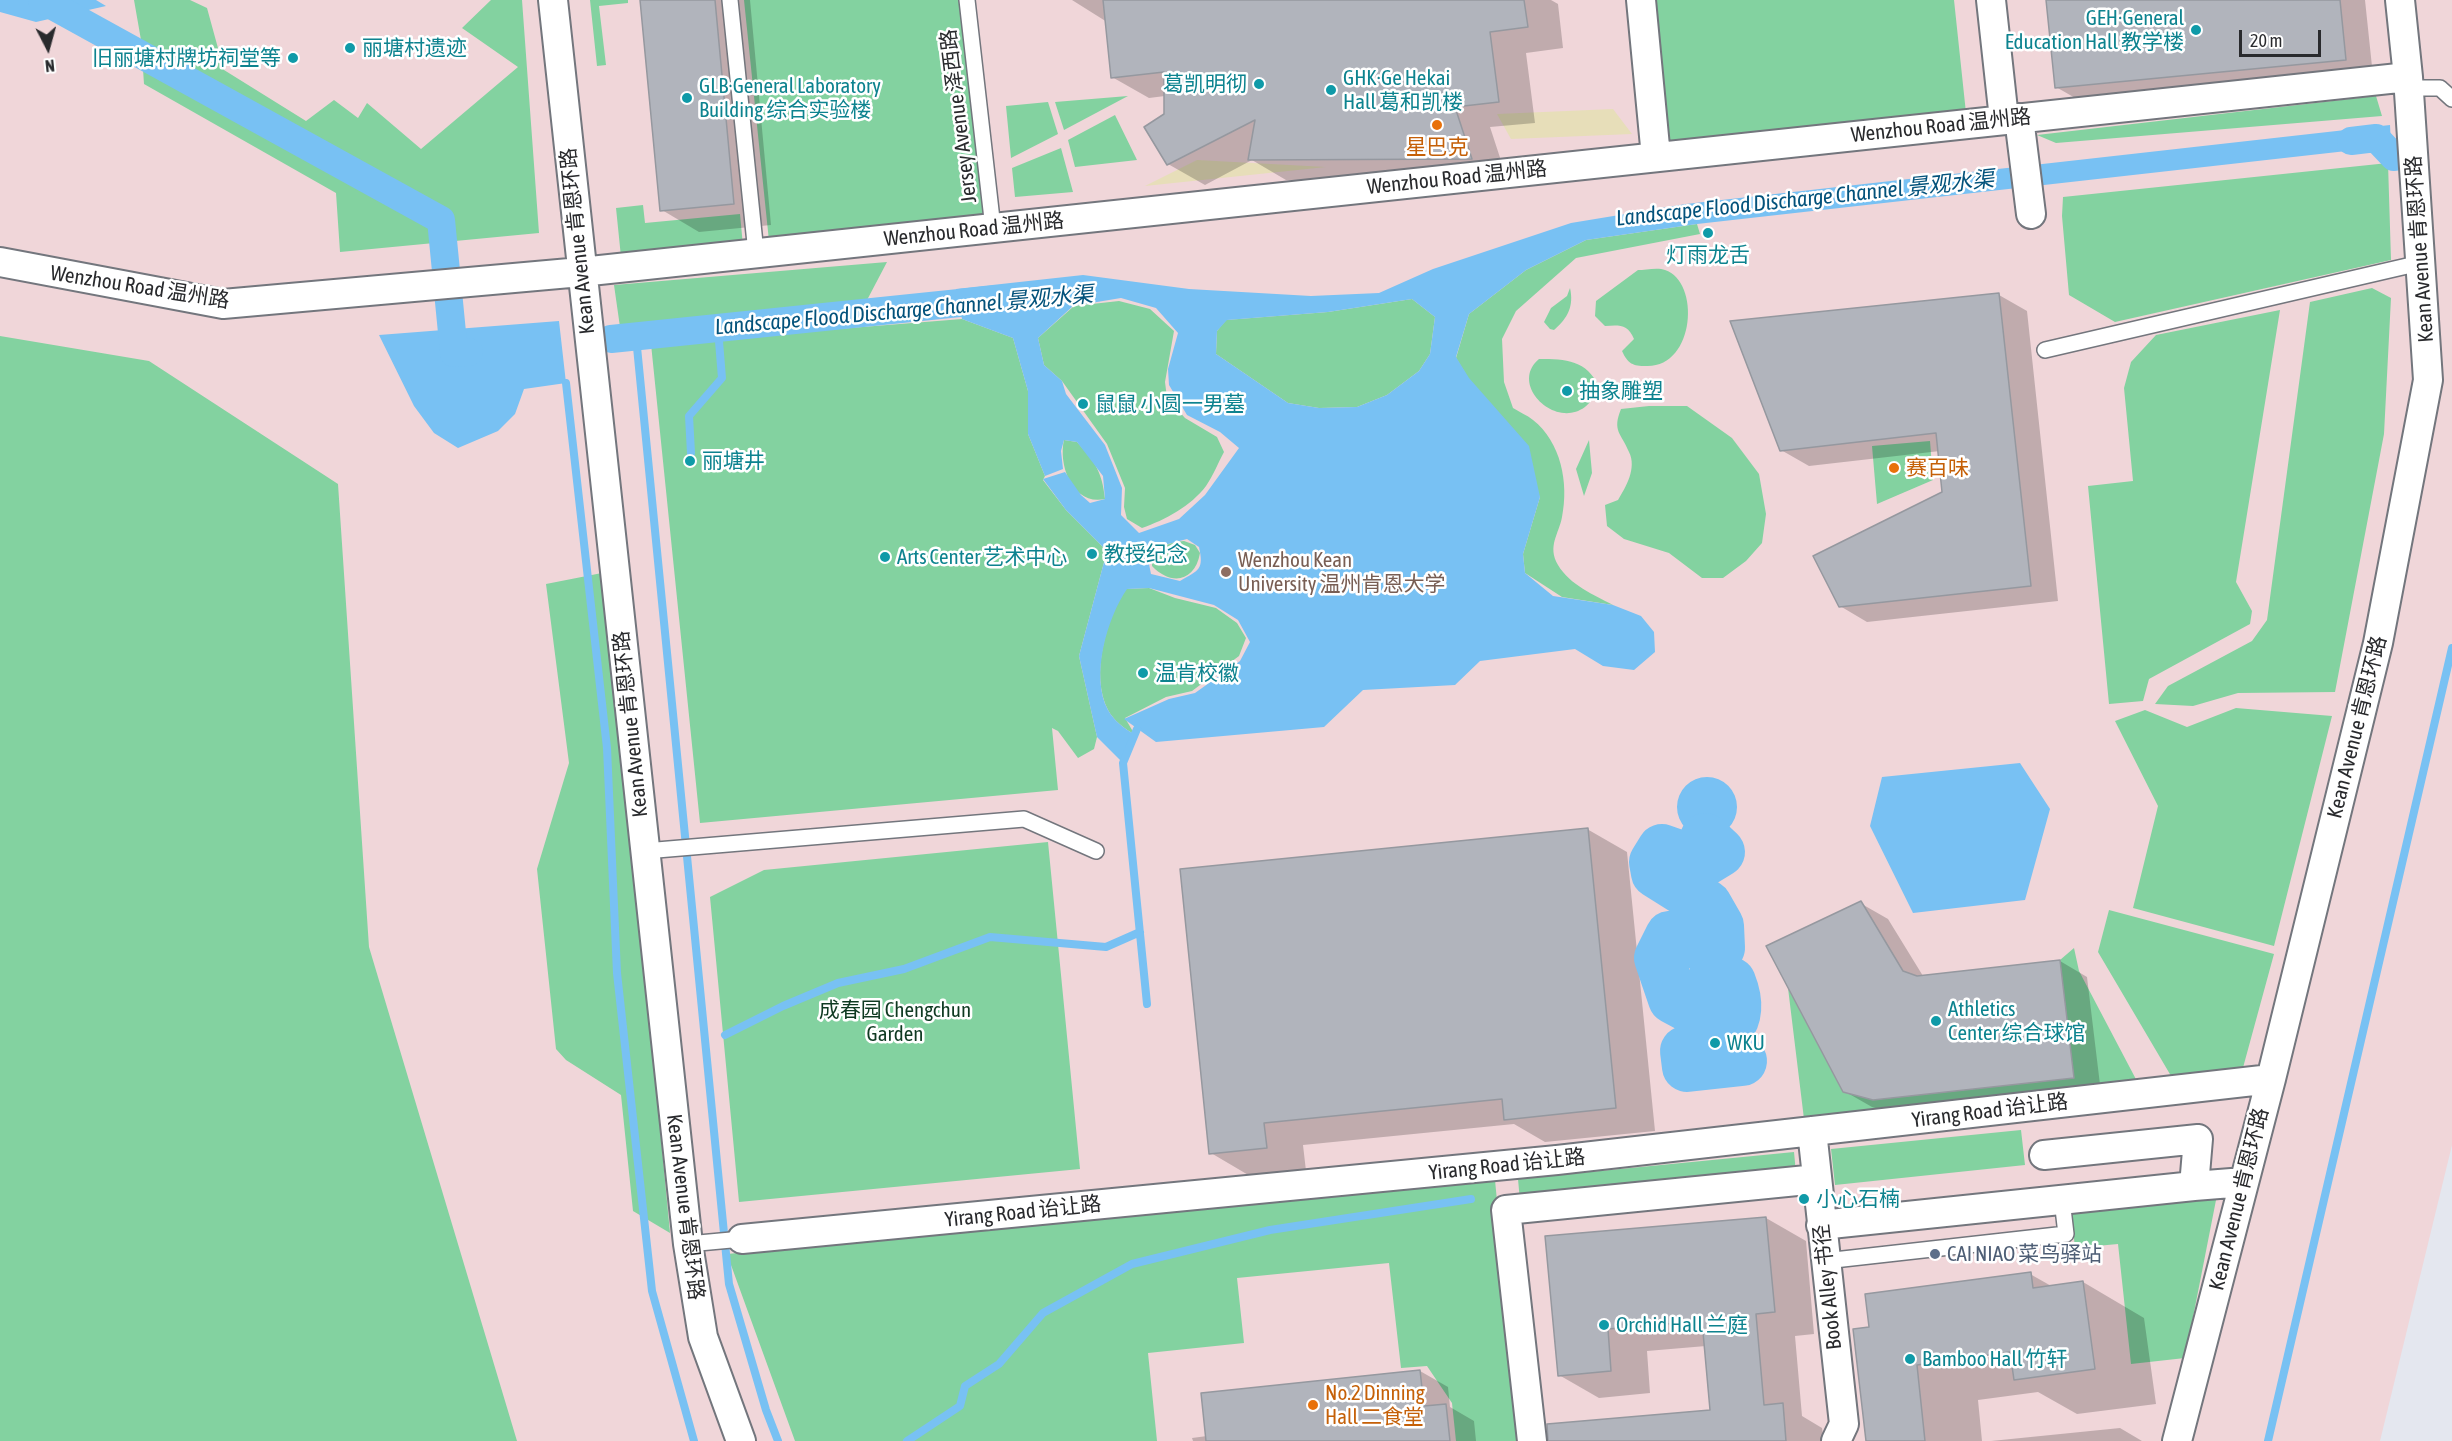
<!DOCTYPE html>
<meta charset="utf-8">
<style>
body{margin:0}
#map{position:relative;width:2452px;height:1441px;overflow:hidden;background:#e4e7ef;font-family:"Asap Condensed",sans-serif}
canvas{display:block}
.north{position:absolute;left:18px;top:18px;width:60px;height:60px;-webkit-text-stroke:4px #fff;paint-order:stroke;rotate:174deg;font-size:16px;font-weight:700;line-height:24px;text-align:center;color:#292a2d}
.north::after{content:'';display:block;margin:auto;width:21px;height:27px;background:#292a2d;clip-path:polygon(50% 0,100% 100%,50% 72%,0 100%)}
.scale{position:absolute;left:2239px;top:30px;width:82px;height:27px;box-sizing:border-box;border:3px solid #292a2d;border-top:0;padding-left:8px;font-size:18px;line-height:21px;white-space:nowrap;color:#292a2d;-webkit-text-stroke:4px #fff;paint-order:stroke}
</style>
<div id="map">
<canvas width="2452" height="1441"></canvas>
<div class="north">N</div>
<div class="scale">20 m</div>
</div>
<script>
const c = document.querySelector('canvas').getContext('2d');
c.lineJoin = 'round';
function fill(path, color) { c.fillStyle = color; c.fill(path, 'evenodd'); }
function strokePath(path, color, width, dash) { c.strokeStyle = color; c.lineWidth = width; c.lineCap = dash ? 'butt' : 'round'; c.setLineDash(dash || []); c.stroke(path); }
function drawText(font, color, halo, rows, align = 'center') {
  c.font = font + ' "Asap Condensed","Noto Sans SC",sans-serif'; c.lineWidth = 5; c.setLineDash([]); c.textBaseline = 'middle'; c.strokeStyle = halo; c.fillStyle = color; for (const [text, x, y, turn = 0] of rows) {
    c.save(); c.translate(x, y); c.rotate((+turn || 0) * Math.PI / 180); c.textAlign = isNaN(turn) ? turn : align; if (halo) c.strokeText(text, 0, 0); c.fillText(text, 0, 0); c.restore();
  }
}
fill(new Path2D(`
 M0 0H2452V1145L2380 1441H0Z`), '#f0d6d9');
fill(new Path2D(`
 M134 0H190L207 8 224 70 306 121 334 100 358 118 367 103 421 149 518 67 462 28 491 0H522L539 233 340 252 336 193 144 84 141 40Z
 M590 0H628V3L599 6 606 65 597 66Z
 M744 0H967L991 217 769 241Z
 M1651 0H1954L1966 113 1665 144Z
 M1128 96 1064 130 1055 102Z
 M2376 96 2382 116 2056 143 2037 135Z
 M1048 102 1058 134 1011 158 1006 106Z
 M1115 115 1137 160 1075 167 1068 140Z
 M1061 148 1073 192 1015 197 1012 168Z
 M2388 163 2391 260 2115 322 2069 295 2062 216 2063 197Z
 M643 205 645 223 740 214 743 246 621 257 616 208Z
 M1697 224 1700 234 1576 258 1516 311 1502 339 1504 382 1513 408C1519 412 1527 415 1533 420 1561 442 1569 483 1562 517 1559 534 1547 546 1558 565 1570 585 1594 595 1613 605L1562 597 1525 573 1523 554 1540 497 1456 358 1469 314 1526 270 1586 240Z
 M887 262 866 302 620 327 614 285Z
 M1638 270C1645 270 1658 267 1665 270 1701 282 1695 368 1646 366 1633 366 1628 364 1622 351L1634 339C1628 324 1619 325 1605 326L1595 316 1596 301Z
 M1570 288C1574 306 1568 318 1554 330L1550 329 1544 322 1551 308 1567 296Z
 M2372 288 2391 298 2384 434 2335 692 2238 693 2193 706 2155 704 2168 686 2252 641 2267 620 2310 302Z
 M1412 299 1435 317 1430 354 1419 371 1387 395 1357 407 1319 408 1288 403 1216 354 1217 331 1226 320 1328 312Z
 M1119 301 1150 309 1174 331 1165 382 1167 398 1185 418 1217 437 1224 452C1218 463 1213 476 1206 486 1191 506 1165 520 1142 528L1127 519 1124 507 1125 488 1107 444 1062 381 1044 365 1038 338 1074 306Z
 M2280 310 2236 582 2252 611 2250 624 2149 679 2143 701 2109 704 2088 486 2133 481 2124 388 2131 362 2156 335Z
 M962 319 1013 338 1028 391V434L1045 476 1043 480 1066 510 1107 551 1079 656 1097 737 1094 749 1078 758 1058 731 1052 728 1058 790 700 823 651 344Z
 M0 336 149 361 338 484 369 947 517 1441H0Z
 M1539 359C1566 359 1587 360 1599 387 1575 447 1503 389 1539 359Z
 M1649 406H1687L1732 438 1759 474 1766 514 1762 543 1746 561 1723 578H1702L1669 553 1624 539 1607 526 1605 505 1618 500C1626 487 1637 468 1629 452 1621 433 1612 431 1621 409Z
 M1064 440 1077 442C1095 462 1102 471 1105 499 1073 506 1058 466 1064 440Z
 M1589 440 1592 473 1584 496 1576 469Z
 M1930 441 1933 480 1877 504 1872 446Z
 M1184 541 1195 545 1200 553C1195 582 1171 586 1152 566V555C1162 546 1170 542 1184 541Z
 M607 572 670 1233 633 1211 621 1095 566 1060 556 1049 537 869 569 763 546 584Z
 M1149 588 1175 598 1216 608 1237 623 1246 638 1239 656 1192 691 1166 697 1125 718 1135 735C1124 728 1114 721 1108 710 1090 675 1106 619 1126 589Z
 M2236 708 2332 716 2274 946 2133 908 2158 806 2115 721 2145 710 2187 727Z
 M1048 842 1080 1169 739 1202 710 897 764 870Z
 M2109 910 2274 954 2241 1075 2174 1081 2098 952Z
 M2074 948 2079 971 2139 1085 1804 1119 1788 988 1843 1092 1873 1100 2074 1078 2060 960Z
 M2021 1130 2025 1165 1835 1185 1831 1149Z
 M1794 1152 1796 1173 1520 1201 1518 1179Z
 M1495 1180 1520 1441H1456L1452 1403 1427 1366 1401 1368 1389 1263 1237 1278 1244 1343 1148 1353 1157 1441H795L727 1254Z
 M2217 1195 2185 1358 2131 1364 2118 1244 2075 1248 2071 1211Z`), '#83d2a0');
fill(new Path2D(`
 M1613 109 1632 134 1511 139 1497 114Z
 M1197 160 1326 167 1145 186Z`), '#e7deb9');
fill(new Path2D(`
 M0 0H96L106 6 36 22 0 12Z
 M2390 125 2391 146 1697 224 1586 240 1526 270 1469 314 1456 357 1469 378 1529 446 1540 497 1523 554 1525 573 1553 596 1613 605 1641 616 1654 632 1655 652 1634 670 1603 666 1575 649 1480 661 1455 685 1363 690 1324 727 1156 742 1124 719 1169 699 1195 693 1240 661 1250 642 1238 620 1214 605 1149 588 1127 589C1107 618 1090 677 1108 710 1114 721 1124 728 1135 735L1123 763 1097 737 1079 656 1107 551 1066 510 1043 479 1065 472 1081 495 1090 503 1105 499 1103 476 1077 442 1064 440 1061 451 1063 469 1045 476 1028 434V391L1013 338 962 319 956 289 1083 275 1189 289 1311 296 1379 293 1433 269 1571 223 1686 204ZM1121 298 1156 308 1178 333 1168 369 1169 385 1187 415 1220 432 1239 448 1205 495 1179 519 1139 533 1121 515 1122 488 1105 445 1066 394 1062 381 1044 365 1038 338 1073 306ZM1412 299 1435 317 1430 354 1419 371 1387 395 1357 407 1319 408 1288 403 1216 354 1217 331 1227 320 1328 312ZM1187 539 1199 547C1204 570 1199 570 1180 581L1151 574 1148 559 1153 548Z
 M559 321 566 383 524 389 515 414 498 431 458 448 434 433 414 406 379 335Z
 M2020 763 2050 809 2025 900 1913 913 1870 826 1882 777Z
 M1677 807a30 30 0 1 1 60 0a30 30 0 1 1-60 0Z`), '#78c1f3');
fill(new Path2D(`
 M641 0H750L771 225 699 232 662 210Z
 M1072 0H1551L1558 4 1563 48 1526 53 1535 123 1490 127 1507 179 1286 180 1252 160 1205 185 1168 164 1165 96 1149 98 1112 77 1107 22Z
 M2048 0H2365L2373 76 2084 103 2056 87Z
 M1999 295 2027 311 2058 601 1867 622 1840 606 1943 493 1940 451 1809 466 1781 450Z
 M1587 829 1627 852 1655 1131 1545 1142 1514 1124 1303 1145 1306 1171 1250 1176 1211 1153Z
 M1860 903 1888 919 1923 976 2060 961 2087 977 2101 1093 1901 1115 1872 1107 1844 1091Z
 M1766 1218 1806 1241 1814 1334 1795 1336 1802 1416 1822 1428 1824 1441H1562L1712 1411 1706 1346 1647 1351 1650 1393 1599 1398 1559 1375 1547 1238Z
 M2030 1274 2053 1287 2083 1282 2144 1318 2156 1404 2077 1414 2038 1392 1978 1400 1982 1441H1867L1871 1328ZM2018 1350V1353L1930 1365V1361Z
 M1420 1371 1448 1387 1450 1407 1474 1421 1476 1441H1193L1192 1438 1207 1436 1202 1394Z
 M2120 1428 2142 1441H1991Z`), '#0003');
strokePath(new Path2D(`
 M636 337 729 1284 766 1410 778 1441
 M566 383 607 748 617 973 652 1291 694 1441
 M691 453 689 416 722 378 718 329
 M1137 729 1123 763 1147 1004
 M725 1035 783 1006 838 983 904 969 990 937 1106 947 1140 932
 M907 1441 960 1406 965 1386 999 1364 1043 1313 1132 1264 1270 1230 1471 1199
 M2268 1441 2452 648`), '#78c1f3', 8);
strokePath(new Path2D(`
 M42 0 441 220 454 353 469 352
 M2351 141 2376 138 2394 157
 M611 339 998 299`), '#78c1f3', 28);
strokePath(new Path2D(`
 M1705 838 1720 852 1702 863 1662 849 1654 862 1656 873 1707 905 1719 926 1720 948 1712 953C1694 944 1693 934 1670 936L1659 958 1673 999 1688 1007 1702 995 1709 985 1731 982C1747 1022 1724 1043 1685 1051L1687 1067 1742 1061`), '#78c1f3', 50);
const building = new Path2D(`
 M640 0H715L734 204 660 211Z
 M1103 0H1524L1528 27 1490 32 1499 102 1455 107 1472 159 1248 160 1255 120 1167 165 1144 127 1164 114V72L1111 78Z
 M2046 0H2340L2346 60 2055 88Z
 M1999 293 2031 586 1839 607 1813 556 1942 492 1936 433 1780 451 1730 321Z
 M1588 828 1616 1108 1504 1120 1502 1099 1264 1123 1267 1148 1209 1154 1180 869Z
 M1861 901 1903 971 1917 976 2060 960 2074 1078 1873 1100 1843 1092 1766 946Z
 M1766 1217 1775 1312 1756 1314 1764 1405 1783 1403 1786 1441H1548L1547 1424 1710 1410 1702 1321 1608 1329 1611 1371 1558 1376 1545 1236Z
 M2031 1272 2033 1288 2083 1281 2095 1369 2014 1380 2010 1352 1917 1365 1925 1441H1866L1853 1329 1869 1327 1865 1294Z
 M1420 1370 1424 1406 1446 1404 1450 1441H1206L1201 1393Z`);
fill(building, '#b1b4bc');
strokePath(building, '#95989f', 1.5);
const lane = new Path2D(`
 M730 0 756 253
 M967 0 993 228
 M2409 88H2440L2452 99
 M2045 350 2420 263
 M645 851 1024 819 1096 851
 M688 1244 742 1239
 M1825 1261 2066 1234 2062 1200`);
const street = new Path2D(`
 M553 0 688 1244 703 1337 741 1441
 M1641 0 1656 157
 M1991 0 2004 119
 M2019 118 2031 214
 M0 262 223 304 581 272 2408 77
 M1812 1131 1844 1424 1836 1441
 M2194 1186 2244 1182
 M1821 1225 2194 1186 2198 1139 2044 1155
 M742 1239 1557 1160 2271 1079
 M1532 1441 1506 1210 1817 1179
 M2177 1441 2271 1079 2378 643 2428 380 2408 77 2400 0`);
strokePath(lane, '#73767d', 18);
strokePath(street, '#73767d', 32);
strokePath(lane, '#fff', 15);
strokePath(street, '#fff', 28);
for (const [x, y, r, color] of [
 [2196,30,6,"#0f9aa8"],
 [350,48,6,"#0f9aa8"],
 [293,58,6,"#0f9aa8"],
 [1259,84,6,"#0f9aa8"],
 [1331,90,6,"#0f9aa8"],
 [687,98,6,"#0f9aa8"],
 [1437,125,6,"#e8710a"],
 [1708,233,6,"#0f9aa8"],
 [1567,391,6,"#0f9aa8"],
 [1083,404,6,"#0f9aa8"],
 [690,461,6,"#0f9aa8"],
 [1894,468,6,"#e8710a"],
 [1092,554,6,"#0f9aa8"],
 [885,557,6,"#0f9aa8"],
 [1226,572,6,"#8d6e63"],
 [1143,673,6,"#0f9aa8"],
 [1936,1021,6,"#0f9aa8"],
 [1715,1043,6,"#0f9aa8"],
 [1804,1199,6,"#0f9aa8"],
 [1935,1254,6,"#5c6f8a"],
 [1604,1325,6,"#0f9aa8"],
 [1910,1359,6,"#0f9aa8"],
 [1313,1405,6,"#e8710a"]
]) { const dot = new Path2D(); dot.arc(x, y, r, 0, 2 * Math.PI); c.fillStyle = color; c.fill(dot); strokePath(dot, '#fff', 2); }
drawText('21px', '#0d838f', '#fff', [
 ["GEH·General",2184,18,"right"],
 ["Education Hall 教学楼",2184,42,"right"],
 ["丽塘村遗迹",362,48],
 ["旧丽塘村牌坊祠堂等",281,58,"right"],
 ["GHK·Ge Hekai",1343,78],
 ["Hall 葛和凯楼",1343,102],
 ["葛凯明彻",1247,84,"right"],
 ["GLB·General Laboratory",699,86],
 ["Building 综合实验楼",699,110],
 ["灯雨龙舌",1708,255,"center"],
 ["抽象雕塑",1579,391],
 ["鼠鼠 小圆一男墓",1095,404],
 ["丽塘井",702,461],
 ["教授纪念",1104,554],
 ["Arts Center 艺术中心",897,557],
 ["温肯校徽",1155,673],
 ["Athletics",1948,1009],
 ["Center 综合球馆",1948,1033],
 ["WKU",1727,1043],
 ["小心石楠",1816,1199],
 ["Orchid Hall 兰庭",1616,1325],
 ["Bamboo Hall 竹轩",1922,1359]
], 'left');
drawText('21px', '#292a2d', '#fff', [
 ["Jersey Avenue 泽西路",959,116,-97],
 ["Wenzhou Road 温州路",1941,126,-6],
 ["Wenzhou Road 温州路",1457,178,-6],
 ["Wenzhou Road 温州路",974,230,-6],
 ["Kean Avenue 肯恩环路",578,241,-96],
 ["Kean Avenue 肯恩环路",2420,249,-94],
 ["Wenzhou Road 温州路",140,287,9],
 ["Kean Avenue 肯恩环路",631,724,-96],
 ["Kean Avenue 肯恩环路",2357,727,-76],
 ["Yirang Road 诒让路",1990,1111,-7],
 ["Yirang Road 诒让路",1507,1165,-6],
 ["Kean Avenue 肯恩环路",2239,1199,-76],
 ["Kean Avenue 肯恩环路",685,1207,83],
 ["Yirang Road 诒让路",1023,1212,-6],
 ["Book Alley 书径",1828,1287,-96]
]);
drawText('21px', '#c56008', '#fff', [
 ["星巴克",1437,147,"center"],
 ["赛百味",1906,468],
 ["No.2 Dinning",1325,1393],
 ["Hall 二食堂",1325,1417]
], 'left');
drawText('21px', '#785e54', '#fff', [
 ["Wenzhou Kean",1238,560],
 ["University 温州肯恩大学",1238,584]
], 'left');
drawText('21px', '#0f3a22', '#fff', [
 ["成春园 Chengchun",895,1010],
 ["Garden",895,1034]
]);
drawText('21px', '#4e5e75', '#fff', [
 ["CAI NIAO 菜鸟驿站",1947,1254]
], 'left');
drawText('italic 22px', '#03527b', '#fff', [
 ["Landscape Flood Discharge Channel 景观水渠",1805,199,-6],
 ["Landscape Flood Discharge Channel 景观水渠",904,311,-5]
]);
</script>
